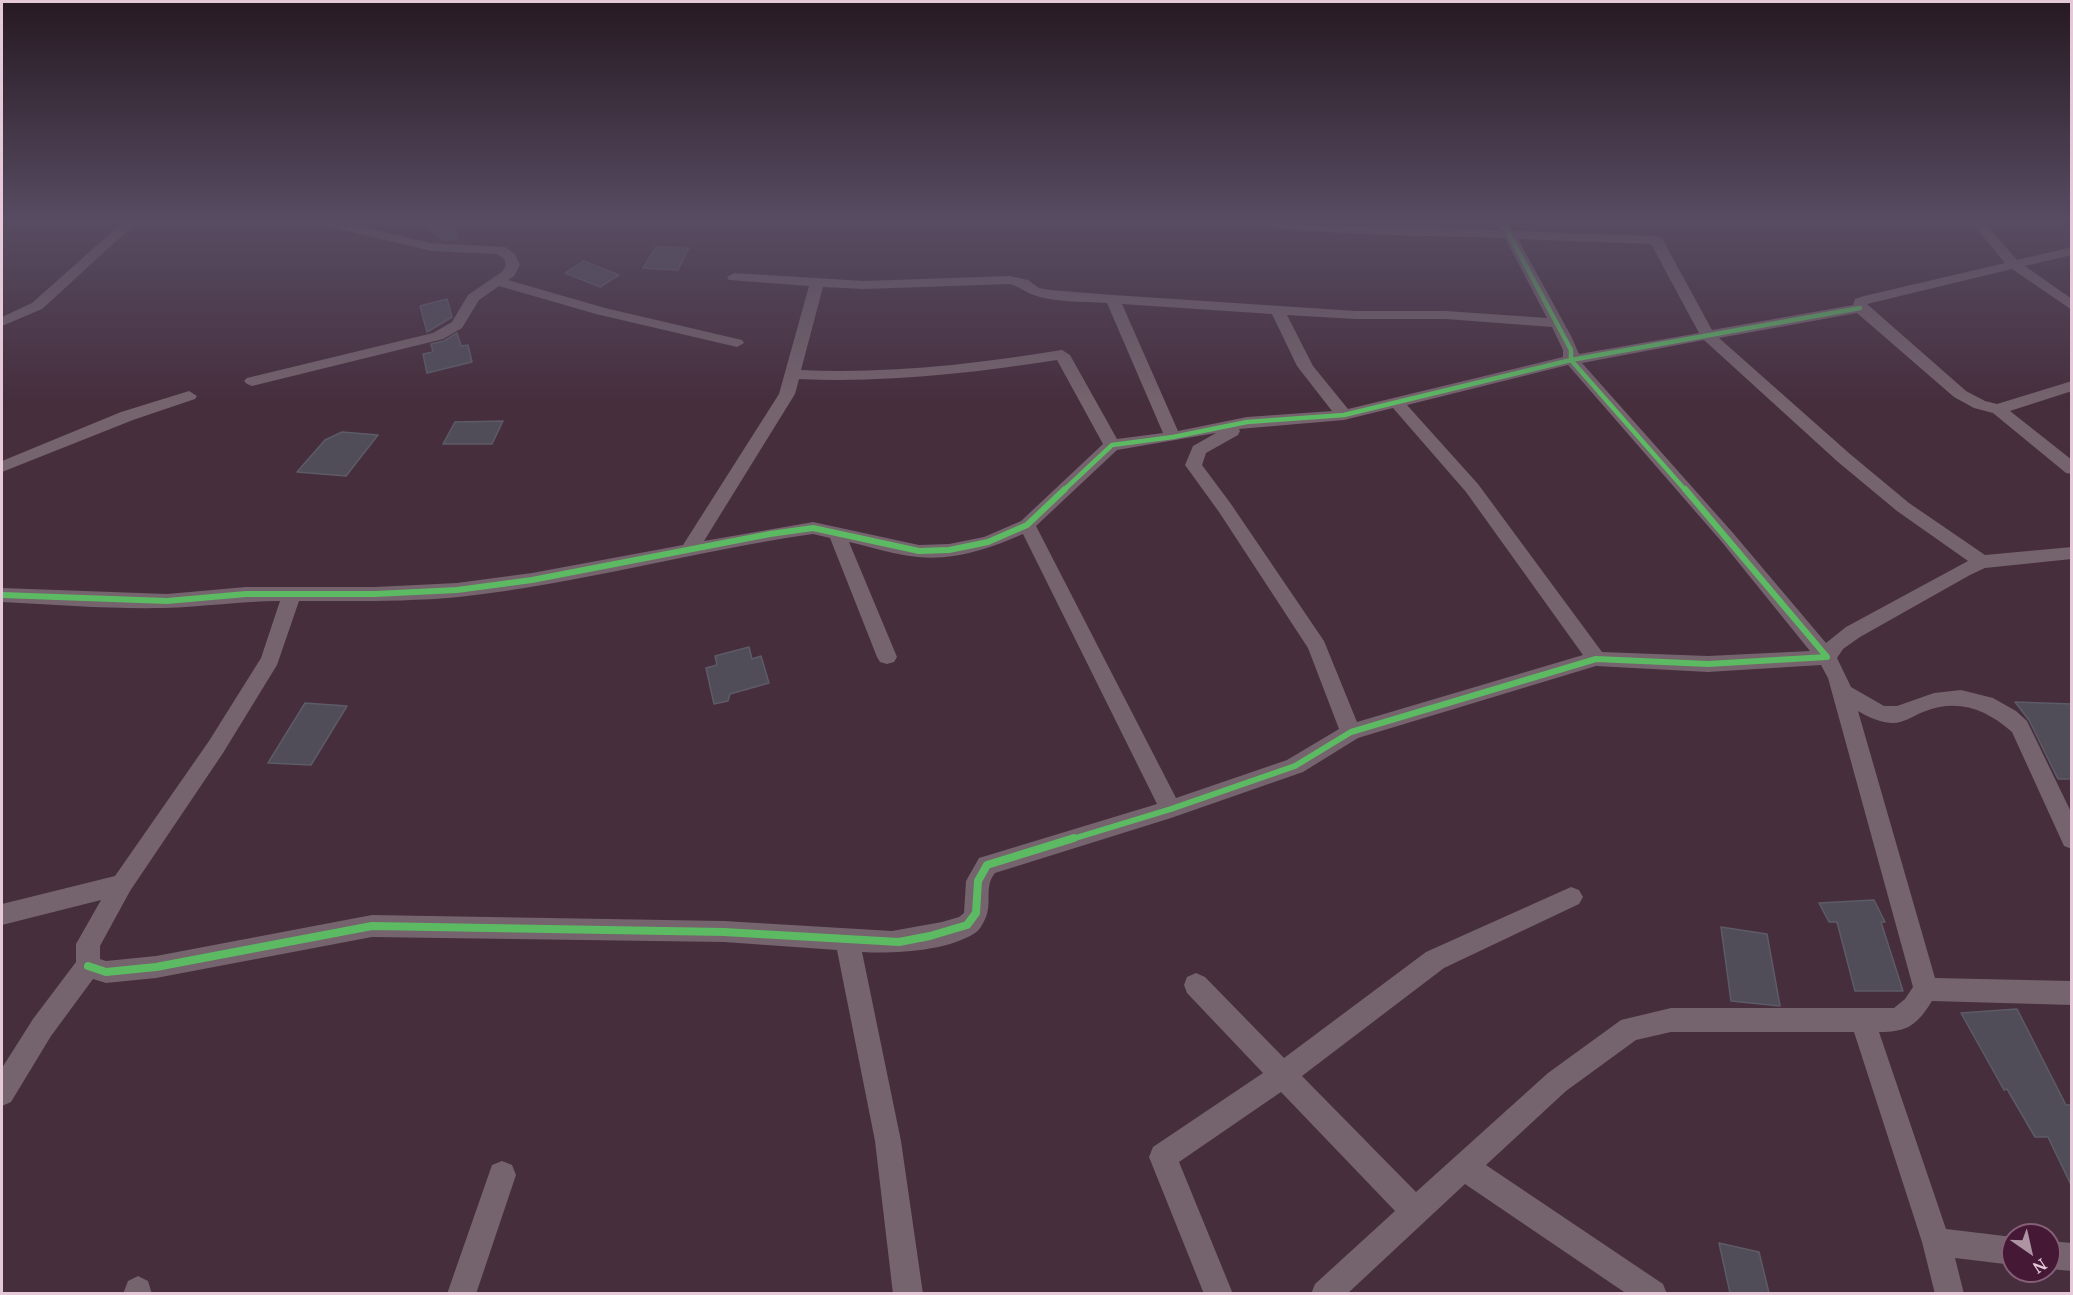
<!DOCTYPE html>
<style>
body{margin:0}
#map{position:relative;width:2073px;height:1295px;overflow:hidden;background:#462e3d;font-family:"Noto Serif",serif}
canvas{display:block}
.frame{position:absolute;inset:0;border:3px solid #e6c9d9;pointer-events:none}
.north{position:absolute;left:2001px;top:1223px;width:60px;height:60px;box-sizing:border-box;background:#451935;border:2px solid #855f77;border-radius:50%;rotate:146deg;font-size:16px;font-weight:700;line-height:24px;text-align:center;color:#e6c9d9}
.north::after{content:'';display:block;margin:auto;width:21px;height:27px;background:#ae93a2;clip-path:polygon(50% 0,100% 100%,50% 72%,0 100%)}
</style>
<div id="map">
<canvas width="2073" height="1295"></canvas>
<div class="frame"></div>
<div class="north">N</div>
</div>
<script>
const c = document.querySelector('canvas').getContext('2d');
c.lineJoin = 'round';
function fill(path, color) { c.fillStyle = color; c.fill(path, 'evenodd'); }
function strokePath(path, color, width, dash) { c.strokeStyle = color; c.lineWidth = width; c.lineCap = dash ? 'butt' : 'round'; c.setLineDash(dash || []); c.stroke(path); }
const building = new Path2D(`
 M422 223H454L457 238 444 241Z
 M656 247 689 248 678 270 643 268Z
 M584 261 619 275 600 287 565 273Z
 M447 299 452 317 427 332 420 306Z
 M457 333 461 346 468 345 472 362 427 373 423 354 433 352 431 344 444 341Z
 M503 421 492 444H443L455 422Z
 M342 432 378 435 346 476 297 472 325 440Z
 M749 647 752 659 761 656 769 683 730 694 728 701 714 704 706 668 717 665 715 656Z
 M2015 702 2072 704V779H2058L2029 720Z
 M305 703 347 706 311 765 268 763Z
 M1874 900 1885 922H1881L1903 991H1855L1837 922H1829L1819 903Z
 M1721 927 1767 934 1780 1006 1731 1001Z
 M2017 1009 2066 1105H2072V1187L2048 1137H2035L2007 1089 2004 1090 1961 1013Z
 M1719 1243 1759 1252 1769 1293H1730Z`);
fill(building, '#504d59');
strokePath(building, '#5d5b67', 1.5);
fill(new Path2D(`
 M122 223H136L42 309 2 326V317L32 303Z
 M325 223H347L431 243 505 247 515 254 520 265 514 276 508 280 605 308 742 340 744 343 737 347 596 314 499 286 479 300 462 328 443 339 252 386 247 384 244 381 247 378 433 333 452 322 468 295 503 271 506 265 504 259 497 254 431 251 327 226Z
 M1256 223 1500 230 1497 223H1509L1514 231 1656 236 1663 240 1712 330 1853 305 1855 299 1864 296 2005 263 1972 223H1985L2017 260 2072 247V255L2025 266 2072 299V310L2012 269 1867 304 1966 391 1985 401 1997 404 2072 381V391L2010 411 2072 460V474L2066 473 1993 413 1974 408 1954 397 1857 313 1719 338 1850 454 1909 503 1985 555 2072 547V559L1985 568 1970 575 1860 637 1843 649 1837 658 1851 687 1884 706H1897L1934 693 1961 690 1993 698 2016 711 2027 721 2072 814V849L2064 846 2012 732C1986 709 1957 698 1923 712 1913 716 1904 723 1893 723 1881 723 1868 717 1858 711L1935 978 2072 981V1005L1932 1001C1917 1025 1908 1032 1879 1032L1946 1229 2013 1237V1265L1955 1258 1964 1294H1935L1922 1242 1854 1032H1671L1636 1040 1566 1091 1486 1165 1663 1284 1667 1294H1627L1465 1184 1347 1294H1311L1315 1284 1395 1211 1281 1092 1179 1162 1233 1294H1204L1149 1157 1153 1147 1263 1073 1187 993 1184 985 1187 977 1196 973 1205 977 1284 1058 1426 952 1571 887 1579 890 1583 897 1579 904 1444 968 1302 1076 1416 1192 1548 1073 1621 1020 1671 1008H1894L1905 999 1913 987 1828 678 1821 665 1708 672 1596 666 1358 738 1303 772 1171 818 995 873C984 886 992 902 986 917 983 923 981 929 975 933 948 951 894 954 862 952L901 1141 923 1294H893L875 1141 837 950 724 942 372 937 156 978 106 983 93 979 51 1036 11 1102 2 1106V1068L33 1019 76 962V944L101 900 2 925V904L115 876 209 741 261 658 280 601C241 601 203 607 164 608 110 609 56 605 2 602V588L167 594 246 587H375L457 583 532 573 683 545 779 394 809 286 729 280 727 277 734 273 864 281 1010 276 1028 280 1039 288 1050 290 1113 295 1356 311H1446L1547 318 1505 238C1473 237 1268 234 1256 223ZM1518 239 1651 244 1699 333 1579 354 1571 336ZM1010 284C1018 286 1024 291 1031 294 1054 303 1083 301 1107 303L1163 433 1117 439 1070 355 1062 350C976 364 888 374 801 370L823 287 864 289ZM1122 304 1272 314 1297 366 1332 411 1247 417 1178 431ZM1287 315 1356 319H1446L1552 327 1563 350V357L1348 409 1313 366ZM1704 340 1838 462 1897 511 1968 561 1846 627 1826 643 1733 533 1582 363ZM1057 360 1103 444 1021 521 984 537 949 544 919 545 813 522 704 541 795 394 799 379C885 383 973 373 1057 360ZM1568 365 1721 541 1810 651 1708 656 1602 652 1478 484 1407 405ZM1393 408 1466 492 1583 655 1357 722 1324 641 1231 504 1202 465 1206 453 1238 435 1240 431 1239 429 1344 420ZM1216 433 1193 446 1185 465 1219 512 1308 648 1339 729 1287 760 1176 798 1036 526 1117 450ZM813 534 830 538 877 657 880 662 887 664 894 662 897 657 849 542C872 547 895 555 918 557 954 561 991 548 1023 534L1157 804 979 858 966 881 964 913 959 917 942 922 892 931 724 921 372 915 156 956 106 961 100 959V946L130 891 223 753 277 665 299 601C352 601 406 602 459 597 579 584 694 551 813 534Z
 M189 391 197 396 195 399 133 420 2 472V461L121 412Z
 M502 1161 512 1165 516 1175 476 1294H447L492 1165Z
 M2049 1241 2072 1243V1271L2049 1269Z
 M138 1276 148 1281 152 1294H123L128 1281Z`), '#75636d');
strokePath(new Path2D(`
 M1503 223 1571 350V360L1686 491
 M1063 491 1112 445 1173 437 1247 422 1344 415 1571 360 1860 308`), '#5cba63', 4.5);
strokePath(new Path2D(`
 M2 595 167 601 246 594H375L457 590 532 580 770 534 813 528 919 551 949 550 988 542 1027 525 1065 489
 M1069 840 1171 809 1295 766 1351 732 1596 659 1708 664 1827 657 1685 489`), '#5cba63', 6);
strokePath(new Path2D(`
 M88 966 106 972 156 967 372 926 724 932 899 942 930 936 967 925 976 913 978 881 987 865 1074 838`), '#5cba63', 8);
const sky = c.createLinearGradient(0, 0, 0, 404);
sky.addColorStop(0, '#261922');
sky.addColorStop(0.55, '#574c62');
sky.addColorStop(1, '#574c6200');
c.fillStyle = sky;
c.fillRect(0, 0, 2073, 404);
</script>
